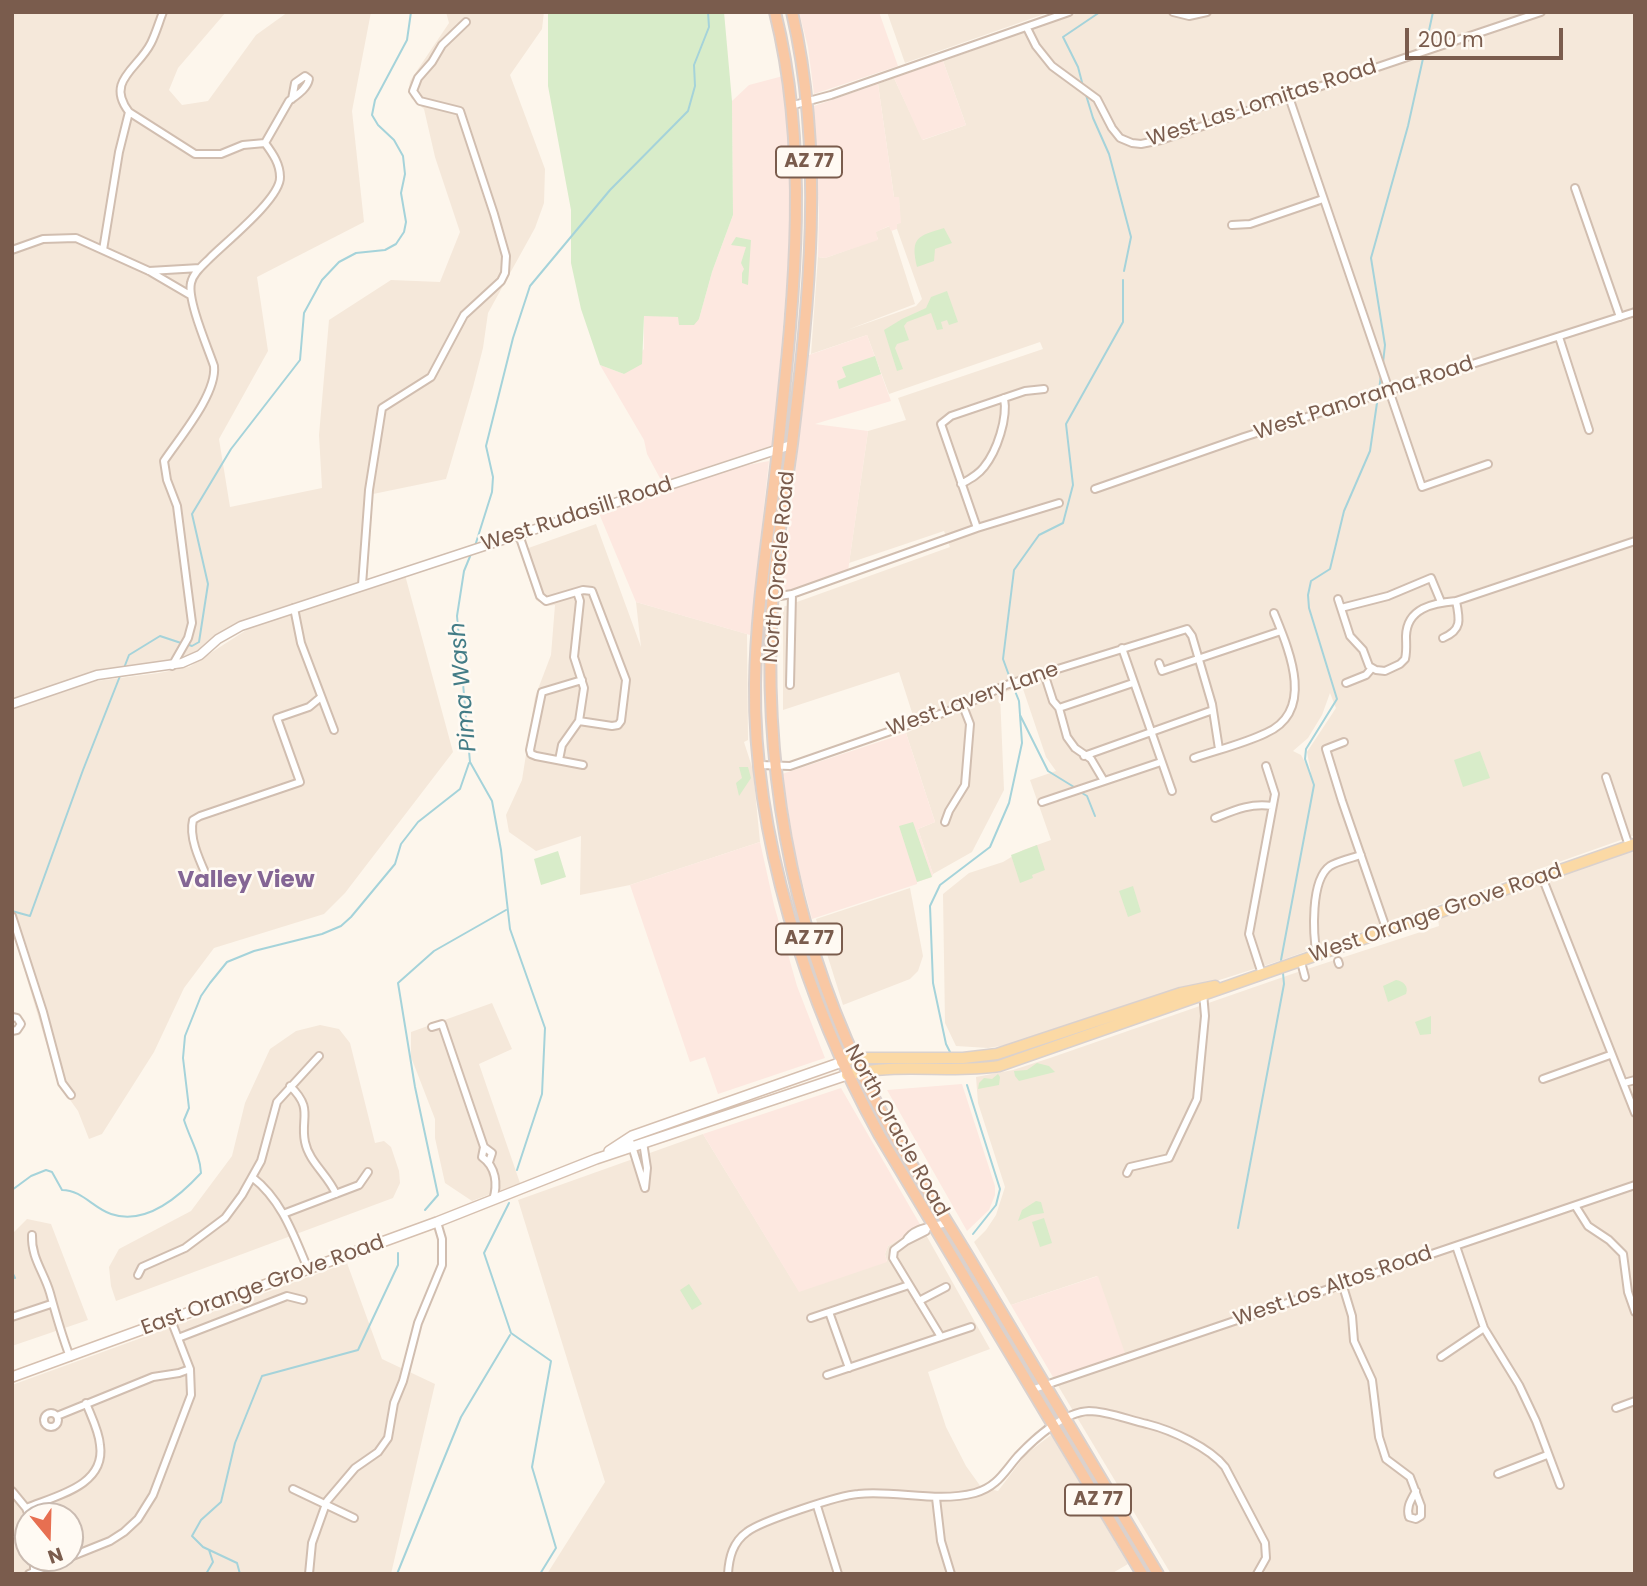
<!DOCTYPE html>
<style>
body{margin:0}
#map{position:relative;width:1647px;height:1586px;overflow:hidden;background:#fdf6ec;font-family:Poppins,sans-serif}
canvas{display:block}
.frame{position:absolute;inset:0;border:14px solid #7a5c4d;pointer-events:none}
.north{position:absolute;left:14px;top:1502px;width:70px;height:70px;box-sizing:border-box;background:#fffaf3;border:2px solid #cabbb1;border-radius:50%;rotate:161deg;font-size:19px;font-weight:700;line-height:28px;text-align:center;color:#7a5c4d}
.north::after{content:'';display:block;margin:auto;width:24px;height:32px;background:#e76f51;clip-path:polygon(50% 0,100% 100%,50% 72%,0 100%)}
.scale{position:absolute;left:1405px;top:28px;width:158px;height:32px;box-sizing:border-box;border:4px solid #7a5c4d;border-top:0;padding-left:9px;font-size:21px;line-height:24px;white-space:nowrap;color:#7a5c4d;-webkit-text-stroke:5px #fffaf3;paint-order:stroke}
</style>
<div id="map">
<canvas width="1647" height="1586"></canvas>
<div class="frame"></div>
<div class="north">N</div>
<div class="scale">200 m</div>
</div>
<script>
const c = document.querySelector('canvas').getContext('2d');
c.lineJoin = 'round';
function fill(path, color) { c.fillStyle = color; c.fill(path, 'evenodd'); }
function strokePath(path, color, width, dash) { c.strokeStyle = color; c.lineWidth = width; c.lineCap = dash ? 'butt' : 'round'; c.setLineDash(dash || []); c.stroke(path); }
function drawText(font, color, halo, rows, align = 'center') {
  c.font = font + ' Poppins,sans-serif'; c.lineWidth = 5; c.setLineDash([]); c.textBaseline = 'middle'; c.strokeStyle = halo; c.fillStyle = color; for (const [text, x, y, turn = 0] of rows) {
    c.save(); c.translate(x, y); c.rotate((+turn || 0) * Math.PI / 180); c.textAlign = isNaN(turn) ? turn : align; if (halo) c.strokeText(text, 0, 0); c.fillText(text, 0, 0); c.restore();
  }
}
fill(new Path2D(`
 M12 12H226L178 68 169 90 182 105 208 101 256 35 288 12H371L352 111 364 222 257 277 268 351 219 439 230 507 322 488 319 435 329 320 391 280 440 282 460 232 435 157 424 109 411 98 409 89 410 81 449 23 446 12H544L542 29 510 75 545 169 544 203 535 228 488 313 483 348 473 387 446 479 373 494 367 580 254 616 232 626 191 657 180 662 81 676 12 699Z
 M887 12H1050L905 63Z
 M1081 12H1635V835L1279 961 1113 1014 1019 1043 988 1048 956 1046 945 1023 943 894 969 873 1003 862 1023 850 1051 840 1030 780 1056 771 1046 757 1022 686 1000 694 1004 790 972 852 933 874 918 829 935 822 906 733 917 728 899 672 783 710V607L950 547 944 531 849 563 868 431 906 420 898 398 1043 349 1040 342 889 394 867 335 811 354 818 257 825 258 878 239 875 232 890 226 915 304 847 330 916 306 922 299 897 229V224L900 222 899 198 894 197 878 84 894 78 923 140 966 125 943 61ZM1330 693 1336 708 1307 752 1311 773 1301 755 1293 751 1308 738 1322 715Z
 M596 524 641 647 636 602 747 634 748 740 744 742 753 770 760 842 630 885 580 895 581 836 536 851 509 832 506 815 522 780 535 697 551 655 555 605 546 606 536 600 520 551Z
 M405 575 453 752 345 893 324 914 214 948 184 988 154 1052 102 1134 89 1139 78 1111 58 1083 12 929V709L96 681 159 673 189 667 251 627Z
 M1635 850V1574H1269L1258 1568 1253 1574H1171L1057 1384 1097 1276 1011 1305 974 1242 986 1230 996 1215 1005 1187 978 1103 976 1077 1013 1070 1050 1058 1292 974 1439 926 1438 919Z
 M910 888 923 956 918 971 910 979 843 1005 816 919Z
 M492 1003 512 1049 479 1064 520 1183 472 1201 445 1183 435 1138V1119L411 1057V1032Z
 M320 1025 339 1029 350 1043 375 1143 384 1141 391 1147 399 1171 400 1183 393 1198 116 1301 111 1286 109 1267 119 1249 191 1211 232 1156 245 1103 270 1049 296 1031Z
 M703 1134 799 1291 887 1261 885 1254 888 1246 921 1226 990 1349 928 1372 946 1427 966 1466 981 1487 998 1491 1026 1454 1051 1435 1128 1564 1111 1574H547L605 1482 518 1200Z
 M27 1219 51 1224 88 1320 12 1346V1234Z
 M347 1263 382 1359 435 1384 391 1574H12V1385ZM28 1516H70V1558H28Z`), '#f5e8da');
fill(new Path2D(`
 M799 12H879L898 66 814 94 808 47Z
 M943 61 966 125 922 140 894 78Z
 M783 76 788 123 791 191 789 255 773 445 662 482 647 454 644 440 600 365 624 374 644 349V315L678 317 680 325 699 319 712 272 733 215 732 101 749 85Z
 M878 84 894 197H899L901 223 897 224V229L891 231 889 226 876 232 878 240 825 258 818 257 819 215 814 106Z
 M867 335 891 401 815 424 868 431 848 571 781 593 809 355Z
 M769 461 750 635 636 602 598 511 732 468Z
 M906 733 935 822 918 829 933 874 932 877 917 882V884L812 919 795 854 782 774Z
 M760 842 774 905 797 986 825 1058 718 1094 705 1057 690 1062 630 885Z
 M962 1084 995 1186V1195L989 1210 967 1231 887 1090Z
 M841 1088 921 1226 888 1246 885 1254 887 1262 799 1292 703 1134Z
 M1098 1276 1127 1359 1057 1384 1011 1305Z`), '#fde8e0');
fill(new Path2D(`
 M548 12H724L732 101 733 215 712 272 699 319 694 325H679L678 317 644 316 642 364 624 374 600 365 581 309 571 263V210L548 86Z
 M944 228 952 243 935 249 934 261 917 267C910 237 918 236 944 228Z
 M736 237 751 240 748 285 742 283V273L744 269 741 263 746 247 731 245Z
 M947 291 958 322 949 325 947 320 941 322 943 329 937 330 931 313 907 322 904 326 909 340 897 344 895 348 903 369 897 371 884 330 902 319 926 308 931 297Z
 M875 356 881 374 839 389 837 381 846 377 842 367Z
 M1480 751 1490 778 1463 787 1454 760Z
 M739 767H748L751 778 739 796 736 783 742 778Z
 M913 822 932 877 917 882 899 826Z
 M1037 845 1045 870 1032 875 1033 878 1020 883 1011 855Z
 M558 851 566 877 541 885 534 859Z
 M1133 886 1141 912 1128 917 1119 891Z
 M1396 980C1403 981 1409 986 1406 994L1388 1002 1383 986Z
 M1431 1016V1034L1420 1035 1415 1022Z
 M1037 1063 1049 1066 1055 1072 1019 1081 1015 1076 1014 1071 1027 1070Z
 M998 1074 1000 1077 999 1085 978 1089 979 1083 984 1078 992 1079Z
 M1036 1201 1041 1202 1044 1213 1032 1215 1018 1221 1022 1210Z
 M1044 1218 1052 1243 1040 1247 1032 1222Z
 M689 1284 702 1304 692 1310 680 1290Z`), '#d8ecc9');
strokePath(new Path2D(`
 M1425 49 1433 12
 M1083 86 1078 67 1063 37 1100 12
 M1086 95 1093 118 1109 154 1131 237 1124 271
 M1383 363 1385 345 1371 258 1408 126 1424 54
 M1379 390 1381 375
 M475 546 492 492 493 477 486 446 513 338 530 286 610 190 688 111 695 86 694 65 709 27 708 12
 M471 554 464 571 457 616 470 762 492 801 501 850 510 929 545 1028 542 1094 517 1170
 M186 644 192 646 199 642 208 584 192 514 231 449 300 360 304 313 322 280 339 262 356 253 385 250 396 244 404 232 406 222 401 193 405 174 403 156 394 140 378 125 372 115 375 100 407 40 411 12
 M124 668 129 655 160 636 181 643
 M1011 681 1003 659 1014 570 1039 535 1063 523 1073 485 1066 424 1123 322V280
 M1020 715 1048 771 1074 787
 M1082 793 1087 796 1095 816
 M12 911 30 916 83 770 120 676
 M1281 960 1314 785 1305 759 1306 749 1337 699 1309 608 1308 595 1311 581 1330 569 1344 511 1370 451 1378 396
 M950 1052 946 1044 933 983 930 906 940 885 990 847 1009 803 1022 743 1019 701 1013 686
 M967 1085 1000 1189 996 1205 973 1234
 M12 1190 31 1176 46 1170 52 1172 62 1190C82 1190 93 1208 111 1214 146 1226 179 1197 201 1173 200 1154 190 1139 184 1120L189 1108 183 1058 185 1036 201 996 210 983 227 962 254 951 322 934 341 926 351 917 395 864 401 844 418 822 460 789 469 763
 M509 1203 484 1253 511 1333 551 1361 532 1467 556 1548 540 1574
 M425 1210 438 1195 415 1087 398 983 434 951 506 910
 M1238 1228 1284 984 1283 973
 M12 1272 15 1278
 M206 1574 213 1562 209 1550
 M240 1574 237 1563 203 1547 192 1536 201 1520 221 1502 235 1443 262 1376 358 1350 398 1265V1253
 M397 1574 461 1417 510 1335`), '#a5d3da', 2);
const minor = new Path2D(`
 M163 12C159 22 156 33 151 43 138 69 105 81 129 112L195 154H221L243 145 265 143C273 154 280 164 280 177 281 198 226 242 210 258 203 265 193 273 191 283 187 300 208 348 214 366 217 394 180 437 164 461L167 480 177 506 192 623 188 638 172 666
 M1173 12 1189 16 1207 12
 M1027 28 1036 46 1052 66 1097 99 1112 128 1120 138 1132 143 1141 144 1161 140 1541 12
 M1289 97 1422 487 1488 464
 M790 106 831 95 1069 12
 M265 143 289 101C297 95 307 89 309 79L305 76 295 83 292 99
 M1575 188 1620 317
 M1232 225 1250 224 1323 199
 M12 250 43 239 76 238 149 271 190 295
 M103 250 119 152 129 112
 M149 271 200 268
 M1559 337 1589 430
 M961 484C970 479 978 475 984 467 997 451 1008 418 1004 398
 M1095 489 1244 437 1635 312
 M977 528 941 424 951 416 1025 391 1044 389
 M519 535 540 596 546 601 583 590 592 591 626 680 621 721 618 725 612 726 579 721
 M362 585 369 490 382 408 431 377 464 315 501 281 505 273 506 256 494 214 460 111 420 101 413 91 418 78 432 62 442 45 466 22
 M760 596 774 597 792 594 977 528 1059 503
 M1338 599 1350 636 1363 650 1369 666 1376 670 1385 671 1400 664 1405 659C1407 651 1406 644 1406 636 1407 608 1433 603 1456 601L1635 541
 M294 608 301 643 334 730
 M1341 608 1388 596 1431 578 1441 602
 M1443 638C1462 630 1460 620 1456 601
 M1122 648 1172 791
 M1159 663 1162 671 1281 631
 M1044 673 1053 701 1059 708 1067 737 1075 748 1091 759 1104 781
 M582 680 542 692 530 750 531 754 536 756 583 765
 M1346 683 1366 675 1372 668
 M790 685 792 594
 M1059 708 1133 683
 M1344 742 1326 749 1342 801 1387 931
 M1084 756 1213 710
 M1194 758C1217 750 1243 744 1266 733 1316 711 1289 650 1274 613
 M559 760 562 745 579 721 584 688 574 657 580 601 577 592
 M760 765 790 766 960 707 1006 685 1187 629 1192 636 1212 704 1219 749
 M1606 777 1629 846
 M1042 802 1161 762
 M1215 818C1235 810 1250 803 1272 806
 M945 822 949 811 965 785 970 724 963 706
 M1542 877 1635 1113
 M210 884C203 867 188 840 193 820L200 816 300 782 277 718 309 707 321 697
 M12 916 43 1012 62 1083 71 1095
 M1317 956C1313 935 1310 880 1330 866 1338 861 1352 858 1361 855
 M1338 961 1339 964
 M1301 962 1305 977
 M1262 974 1249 934 1275 794 1266 766
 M12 1017 17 1018 21 1024 17 1030 12 1031
 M432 1027 442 1024 484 1147 492 1153 489 1162
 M1543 1079 1610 1055
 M1624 1083 1635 1080
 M290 1086C314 1109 300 1118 305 1142 309 1162 328 1175 336 1194
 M631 1143 645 1188 647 1168 643 1142
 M484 1147 482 1157C496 1167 498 1184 493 1200
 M1127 1173 1130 1167 1169 1158 1197 1099 1205 1016 1203 993
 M252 1177C282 1200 294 1236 308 1269
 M1576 1207 1588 1226 1609 1240 1623 1254 1628 1292 1635 1312
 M283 1214 359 1185 368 1172
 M927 1228 926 1231 906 1241C913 1227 932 1227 947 1223
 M32 1235C31 1258 44 1272 50 1293 56 1315 62 1336 70 1357
 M906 1241 894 1250 893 1258 941 1337
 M1456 1246 1484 1328 1519 1385 1536 1421 1560 1485
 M138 1275 142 1267 185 1248 225 1218 242 1195 261 1161 277 1102 319 1056
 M1342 1283 1352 1316 1354 1341 1372 1380 1379 1437 1386 1459 1410 1477 1421 1506V1516L1416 1519 1409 1517C1406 1507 1411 1500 1416 1491
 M919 1301 946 1287
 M829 1312 849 1368
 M12 1317 51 1304
 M811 1318 909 1285
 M178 1338 287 1296 303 1300
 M1441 1357 1484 1328
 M827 1375 971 1327
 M1031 1390 1635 1185
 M1616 1408 1635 1401
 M44 1420a7 7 0 1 1 14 0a7 7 0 1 1-14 0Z
 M57 1416 153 1377 179 1373 190 1369
 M1498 1474 1547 1455
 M293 1489 354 1518
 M12 1491 26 1508 29 1516
 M936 1498 941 1541 951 1574
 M817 1506 838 1574
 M26 1508C55 1496 106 1486 100 1445 99 1431 91 1416 86 1403
 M70 1557 110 1541 124 1532 138 1519 153 1495 191 1395 190 1369 171 1320
 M34 1572V1558
 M29 1574 68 1558
 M309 1574 312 1543 327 1501 355 1468 378 1452 388 1438 394 1403 403 1381 418 1323 442 1265V1239L437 1222
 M728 1574C729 1557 733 1542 747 1532 761 1521 840 1495 858 1494 897 1490 936 1503 975 1493 997 1487 1004 1472 1018 1456 1035 1438 1064 1412 1089 1411 1107 1411 1129 1420 1147 1424 1171 1430 1209 1447 1225 1467L1265 1543 1266 1558 1257 1574`);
const tertiary = new Path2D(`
 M12 704 97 675 182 663 200 655 218 639 241 626 791 445`);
const secondary = new Path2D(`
 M609 1151 632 1136 842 1062
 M12 1377 437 1222 596 1159 847 1075`);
const primary = new Path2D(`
 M842 1062 855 1058H963L997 1054 1181 993 1215 986
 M847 1075C898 1062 948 1074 999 1066L1635 844`);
const trunk = new Path2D(`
 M775 12C811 156 793 304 778 449 770 527 756 605 755 684 753 835 807 1005 880 1136L1142 1574
 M792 12C825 154 809 302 792 444 784 504 773 565 771 626 765 789 798 949 872 1094 902 1153 940 1209 974 1266 1036 1368 1096 1472 1158 1574`);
strokePath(minor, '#d1beb0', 10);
strokePath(tertiary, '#d1beb0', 11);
strokePath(secondary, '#d6c0b0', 12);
strokePath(primary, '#dad1cd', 13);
strokePath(trunk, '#dad1cd', 14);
strokePath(minor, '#fff', 6);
strokePath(tertiary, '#fff', 8);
strokePath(secondary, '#fff', 9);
strokePath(primary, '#fbd9a5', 10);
strokePath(trunk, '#f9c8a4', 10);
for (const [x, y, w] of [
 [809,162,66],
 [809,939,66],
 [1098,1500,66]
]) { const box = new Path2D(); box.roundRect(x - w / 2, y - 15.5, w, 31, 5); c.fillStyle = '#fffaf3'; c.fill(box); strokePath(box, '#7a5c4d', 2); }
drawText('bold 19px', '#7a5c4d', null, [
 ["AZ 77",809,162],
 ["AZ 77",809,939],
 ["AZ 77",1098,1500]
]);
drawText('21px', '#7a5c4d', '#fffaf3', [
 ["West Las Lomitas Road",1262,104,-18],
 ["West Panorama Road",1364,399,-18],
 ["West Rudasill Road",577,515,-18],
 ["North Oracle Road",780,567,-85],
 ["West Lavery Lane",973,700,-20],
 ["West Orange Grove Road",1436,914,-19],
 ["North Oracle Road",896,1131,61],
 ["East Orange Grove Road",263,1286,-20],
 ["West Los Altos Road",1333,1287,-19]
]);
drawText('italic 23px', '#437c86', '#fffaf3', [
 ["Pima Wash",464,687,-95]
]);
drawText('bold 23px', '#846695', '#fffaf3', [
 ["Valley View",246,881]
]);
</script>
